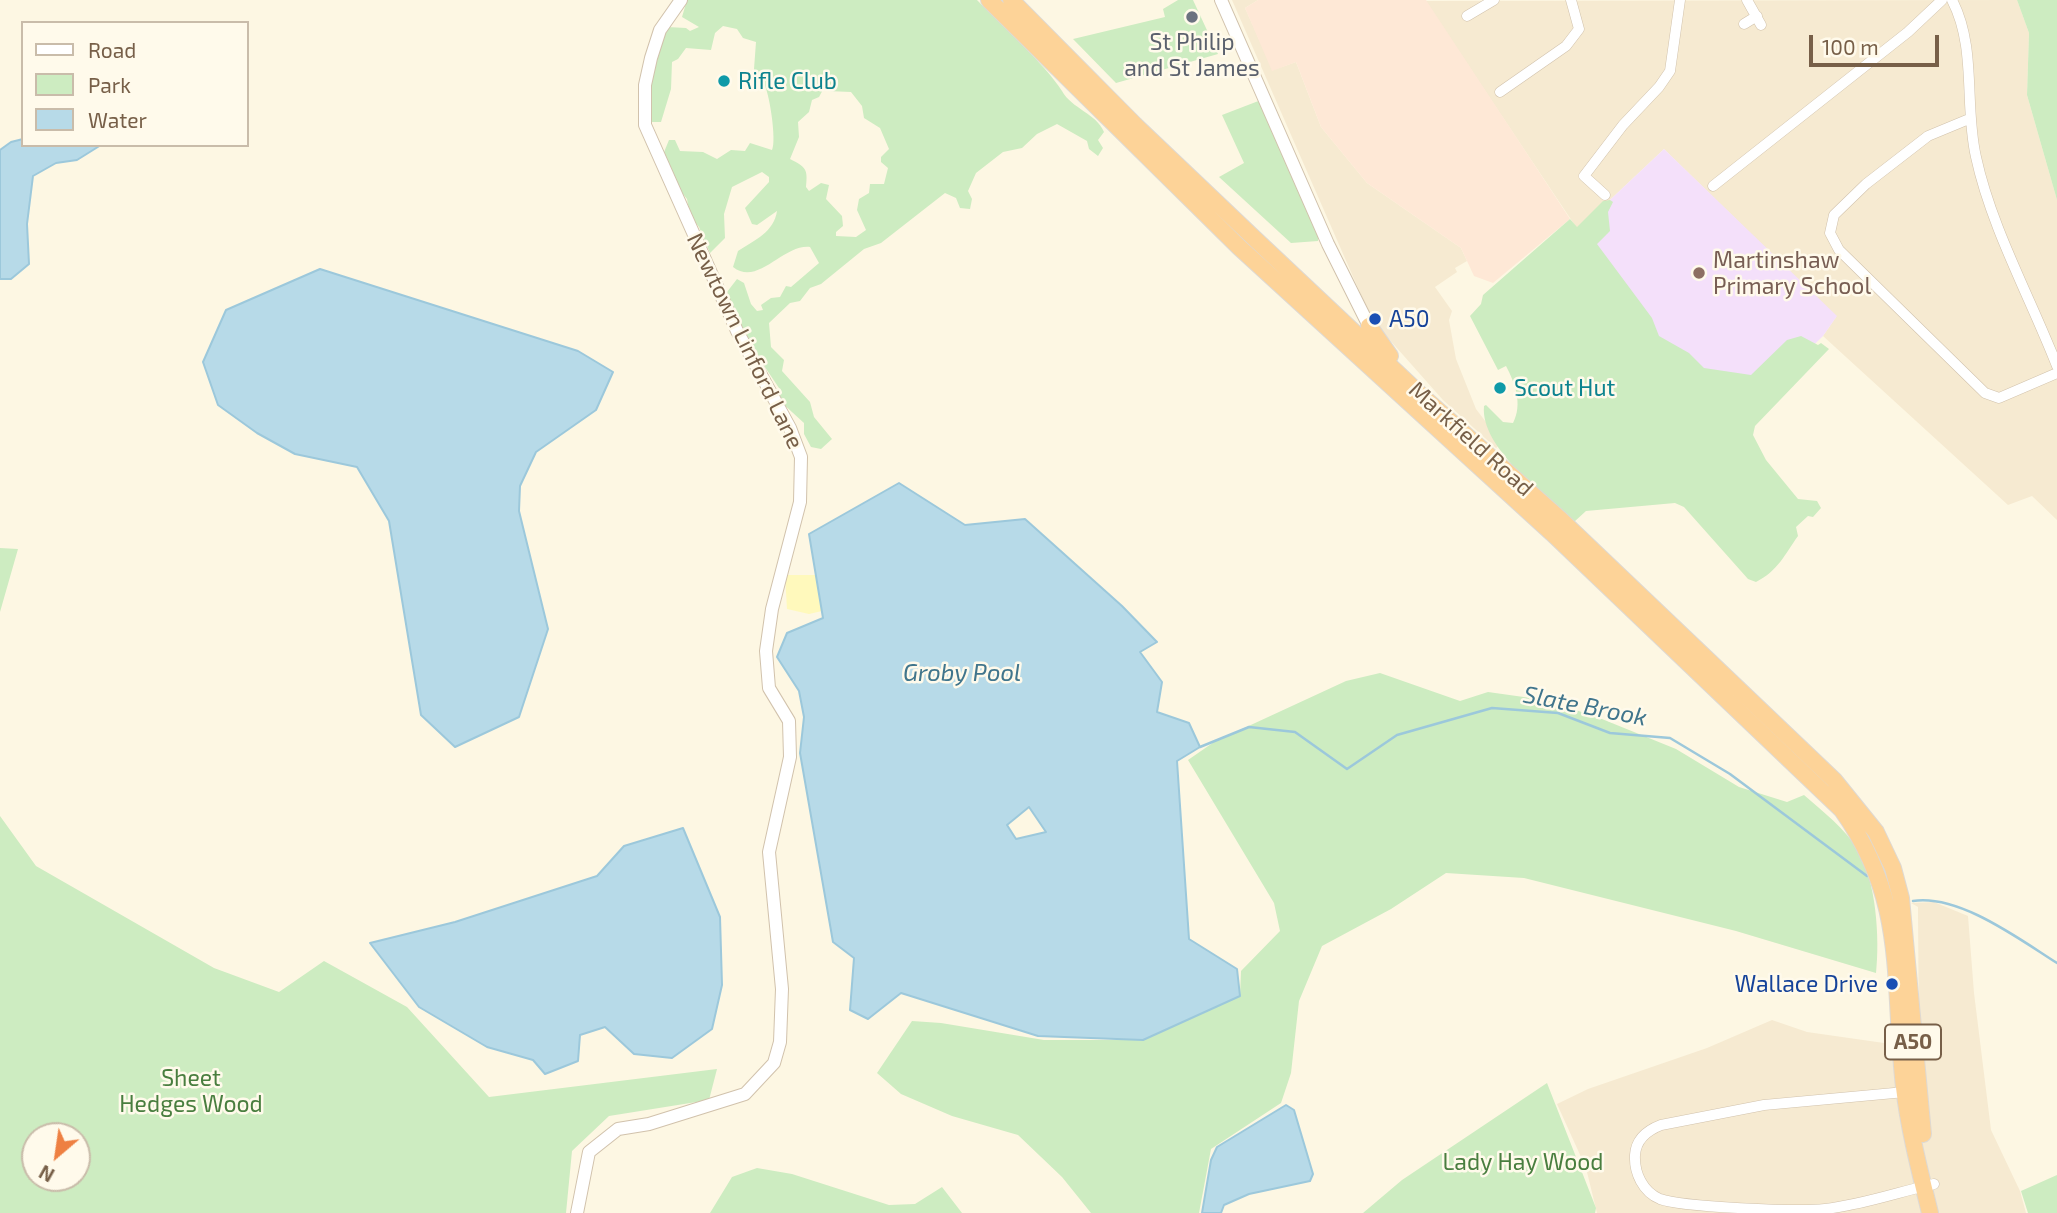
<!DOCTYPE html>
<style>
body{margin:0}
#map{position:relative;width:2057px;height:1213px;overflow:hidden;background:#fdf7e3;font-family:"Exo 2",sans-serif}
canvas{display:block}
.legend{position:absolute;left:21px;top:21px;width:228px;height:126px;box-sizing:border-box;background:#fffaeb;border:2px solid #c9bcaa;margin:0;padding:9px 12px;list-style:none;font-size:21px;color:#775f48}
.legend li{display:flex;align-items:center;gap:14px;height:35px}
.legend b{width:35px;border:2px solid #c9bcaa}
.north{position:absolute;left:21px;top:1122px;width:70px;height:70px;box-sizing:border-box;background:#fffaeb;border:2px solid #c9bcaa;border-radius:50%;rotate:209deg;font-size:19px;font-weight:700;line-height:28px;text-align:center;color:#775f48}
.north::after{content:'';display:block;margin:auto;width:24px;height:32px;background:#ee8042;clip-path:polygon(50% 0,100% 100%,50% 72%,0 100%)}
.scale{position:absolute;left:1809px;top:35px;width:130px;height:32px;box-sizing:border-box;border:4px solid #775f48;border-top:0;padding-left:9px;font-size:21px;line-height:24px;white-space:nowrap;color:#775f48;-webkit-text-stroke:5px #fffaeb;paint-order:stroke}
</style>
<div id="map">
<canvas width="2057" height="1213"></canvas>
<ul class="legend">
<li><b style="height:9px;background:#fff"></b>Road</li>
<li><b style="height:19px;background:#cdecc1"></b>Park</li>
<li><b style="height:19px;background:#b7dae8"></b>Water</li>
</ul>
<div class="north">N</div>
<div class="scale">100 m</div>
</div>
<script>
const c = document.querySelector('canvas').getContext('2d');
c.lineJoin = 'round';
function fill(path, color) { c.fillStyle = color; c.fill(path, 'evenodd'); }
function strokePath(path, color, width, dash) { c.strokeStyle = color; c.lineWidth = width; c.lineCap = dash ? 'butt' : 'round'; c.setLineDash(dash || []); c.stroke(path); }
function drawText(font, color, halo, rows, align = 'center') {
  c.font = font + ' "Exo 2",sans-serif'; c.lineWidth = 5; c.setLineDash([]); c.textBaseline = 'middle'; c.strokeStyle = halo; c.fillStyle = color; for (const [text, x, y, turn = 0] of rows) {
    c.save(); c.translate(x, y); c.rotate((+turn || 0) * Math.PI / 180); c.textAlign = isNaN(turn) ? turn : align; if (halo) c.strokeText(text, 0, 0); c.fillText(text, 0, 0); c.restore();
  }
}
fill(new Path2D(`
 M1232 0H1258L1245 8 1273 70 1296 62 1321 127 1367 183 1461 248 1467 261 1455 268 1457 272 1435 287 1452 311 1449 320 1456 359 1476 409 1502 443 1496 448 1443 400 1372 320Z
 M2017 0 2029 33 2027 95 2057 200V520L2032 496 2008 505 1823 336 1836 317 1664 149 1578 230 1425 1Z
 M1934 902 1968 916 1974 993 1991 1130 2020 1191 2026 1213H1597L1586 1168 1557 1104 1588 1089 1707 1048 1772 1020 1807 1032 1919 1048 1918 913V907L1911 903Z`), '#f6ead1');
fill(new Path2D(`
 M1258 0H1426L1570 219 1493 283 1474 276 1461 248 1367 183 1321 127 1296 62 1272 71 1245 8Z`), '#fee8d6');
fill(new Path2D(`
 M1664 149 1837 316 1823 336 1718 439 1578 230Z`), '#f4e0fa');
fill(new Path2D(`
 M687 0H977C1002 26 1045 64 1062 91 1072 109 1096 113 1104 132L1098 140 1103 148 1098 156 1089 149 1087 141 1057 124 1037 134 1022 148 1003 152 976 173 968 191 972 199 970 209 960 208 956 198 945 193 881 243 864 249 821 284 810 288 800 301 790 303 769 323 771 347 784 360 782 371 810 402 814 417 832 439 821 449 811 447 804 434V423L781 402 779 388 748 342 727 292 737 279 744 283 751 304 757 311 763 310 761 305 771 298 780 297 786 286 791 287 819 263 810 247C783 244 758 287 733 267L738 251C755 240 774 232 777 211L757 225 752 224 745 208 769 182V177L762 172 732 187 724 214 725 238 710 253 699 227 690 216 687 199 675 184 671 167 662 157 669 140H675L680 151 703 152 717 159 731 150 745 151 750 143 772 150C777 141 769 89 763 82 759 77 756 76 754 69L756 42 743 38 737 29 723 26 715 33 711 50 686 48 678 59 672 62 671 89 661 122H651L648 91 667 27 686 28 690 31 699 27 682 17ZM825 86 827 91 851 92 862 106 864 118 880 128 889 149 881 157V162L888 168 884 184H870L869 193 859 199 857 210 866 230 856 237 836 236V232L843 226 842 216 826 199 829 185 821 183 809 191 806 187C808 169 806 167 790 159L799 137 798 122 809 112 812 100 819 97Z
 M1178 0H1193L1218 54 1116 83 1073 39 1165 17 1163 9Z
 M2017 0H2057V200L2027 95 2029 33Z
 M1261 100 1318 234V241L1291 243 1219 177 1244 163 1222 115Z
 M1610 200 1613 202 1608 212 1610 231 1597 244 1652 318 1659 336 1689 353 1704 368 1751 375 1787 340 1801 336 1818 345 1821 343 1829 349 1755 426 1753 435 1766 460 1798 499 1817 501 1821 508 1813 517 1808 516 1796 527 1798 536C1785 554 1778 571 1756 582L1748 579 1684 507 1675 503 1586 511 1574 522C1546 496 1480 448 1484 406L1486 405 1503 422 1513 423C1523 404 1515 383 1506 366L1498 370 1470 316 1481 304 1483 295 1570 219 1577 227 1603 201Z
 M0 548 18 549 0 612Z
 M1380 673 1460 701 1488 692 1545 700 1597 717 1676 749 1739 787 1787 802 1804 795C1822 811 1845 828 1858 850 1876 881 1880 938 1876 973L1736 931 1524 878 1446 873 1391 909 1322 946 1299 1001 1291 1073 1281 1103 1211 1149 1199 1213H1091L1062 1177 1018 1135 952 1116 901 1094 877 1073 912 1021 941 1023 1044 1040H1143L1240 996 1241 971 1280 931 1274 903 1188 760 1214 742 1346 681Z
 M0 816 36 866 214 968 279 992 324 961 407 1007 489 1097 717 1069 709 1100 609 1116 572 1151 566 1213H0ZM35 1136H77V1178H35Z
 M1547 1083 1596 1208 1595 1213H1363L1402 1180Z
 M757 1168 792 1174 889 1205 915 1204 942 1187 962 1213H710L732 1177Z
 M2057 1175V1213H2028L2021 1191Z`), '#cdecc1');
fill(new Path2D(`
 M785 575H816L822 611 809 614 787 609Z`), '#fff9bc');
const water = new Path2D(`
 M23 139V145H101L77 160 56 163 33 176 27 224 29 264 11 279H0V150L11 142Z
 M320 269 578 351 613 372 596 410 536 452 520 486 519 511 548 629 519 717 455 747 421 715 389 521 357 467 295 454 257 433 218 405 203 362 226 310Z
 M899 483 965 525 1025 519 1122 606 1157 642 1140 652 1162 682 1157 712 1189 723 1200 747 1177 761 1189 939 1237 969 1240 996 1143 1040 1038 1036 901 993 868 1019 850 1010 854 958 833 942 800 753 804 717 799 691 777 657 787 633 823 618 809 534ZM1029 807 1046 832 1016 839 1007 825Z
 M683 828 720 917 722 985 712 1029 672 1058 634 1054 605 1027 580 1035 578 1061 545 1074 533 1060 487 1047 419 1007 370 943 455 922 597 876 624 846Z
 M1286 1105 1294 1110 1313 1174 1310 1181 1249 1194 1224 1205 1221 1213H1202L1211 1160 1217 1147Z`);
fill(water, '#b7dae8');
strokePath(water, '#9cc8db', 2);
strokePath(new Path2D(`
 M1200 747 1249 727 1295 732 1347 769 1397 735 1492 708 1558 713 1610 733 1670 738 1730 774 1867 876
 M1913 901C1959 894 2019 939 2057 963`), '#9cc8db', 2.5);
const minor = new Path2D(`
 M1747 0 1761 25
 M1952 0C1977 48 1964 105 1976 157 1991 227 2031 299 2057 366
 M1467 16 1494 0
 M1744 24 1757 16
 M1500 92 1566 46 1579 29 1571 0
 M1969 119 1928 136 1866 184 1834 215 1830 233 1839 250 1985 393 1999 398 2057 373
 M1713 186 1908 32 1942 0
 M1605 195 1584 176 1623 125 1659 87 1670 71 1680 0
 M1905 1092 1764 1105 1661 1125C1648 1130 1636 1139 1635 1155 1634 1173 1643 1192 1660 1199 1681 1207 1799 1212 1825 1209 1862 1205 1898 1192 1934 1184`);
const tertiary = new Path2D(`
 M1221 0 1328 244 1369 326
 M577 1213 589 1152 618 1129 649 1124 745 1094 774 1063 780 1042 782 989 769 852 790 757 789 721 769 688 766 651 772 609 800 502 801 457 790 428 737 331 645 125V85L651 58 660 30 681 0`);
const trunk = new Path2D(`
 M989 0 1239 247 1552 533 1842 810C1908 903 1892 981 1904 1087 1909 1130 1920 1172 1930 1213
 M1011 0 1135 125 1255 239 1423 397 1561 520 1834 780 1876 832 1893 868 1901 898 1923 1134
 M1369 326 1390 356`);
strokePath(minor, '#d1c2ac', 11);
strokePath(tertiary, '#d1c2ac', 14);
strokePath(trunk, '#ded9d3', 18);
strokePath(minor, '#fff', 10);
strokePath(tertiary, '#fff', 12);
strokePath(trunk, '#fdd398', 16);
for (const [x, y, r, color] of [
 [1192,17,7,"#6b7280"],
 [724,81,7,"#0f9aa8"],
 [1699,273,7,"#8d6e63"],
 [1375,319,7,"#1a4fb4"],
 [1500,388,7,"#0f9aa8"],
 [1892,984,7,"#1a4fb4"]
]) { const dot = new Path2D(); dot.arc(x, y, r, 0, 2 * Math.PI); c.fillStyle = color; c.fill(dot); strokePath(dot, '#fffaeb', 2.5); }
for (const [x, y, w] of [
 [1913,1042,56]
]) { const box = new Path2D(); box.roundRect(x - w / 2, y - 17.5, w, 35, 5); c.fillStyle = '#fffaeb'; c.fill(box); strokePath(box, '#775f48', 2); }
drawText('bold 21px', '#775f48', null, [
 ["A50",1913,1042]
]);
drawText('23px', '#5b616d', '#fffaeb', [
 ["St Philip",1192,42],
 ["and St James",1192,68]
]);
drawText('23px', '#0d838f', '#fffaeb', [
 ["Rifle Club",738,81],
 ["Scout Hut",1514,388]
], 'left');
drawText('23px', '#785e54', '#fffaeb', [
 ["Martinshaw",1713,260],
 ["Primary School",1713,286]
], 'left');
drawText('23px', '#164399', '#fffaeb', [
 ["A50",1389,319],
 ["Wallace Drive",1878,984,"right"]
], 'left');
drawText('23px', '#775f48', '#fffaeb', [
 ["Newtown Linford Lane",745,341,64],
 ["Markfield Road",1471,439,42]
]);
drawText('23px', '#497e3f', '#fffaeb', [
 ["Sheet",191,1078],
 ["Hedges Wood",191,1104],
 ["Lady Hay Wood",1523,1162]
]);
drawText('italic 24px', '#40758c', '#fffaeb', [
 ["Groby Pool",962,673],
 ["Slate Brook",1585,706,11]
]);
</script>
